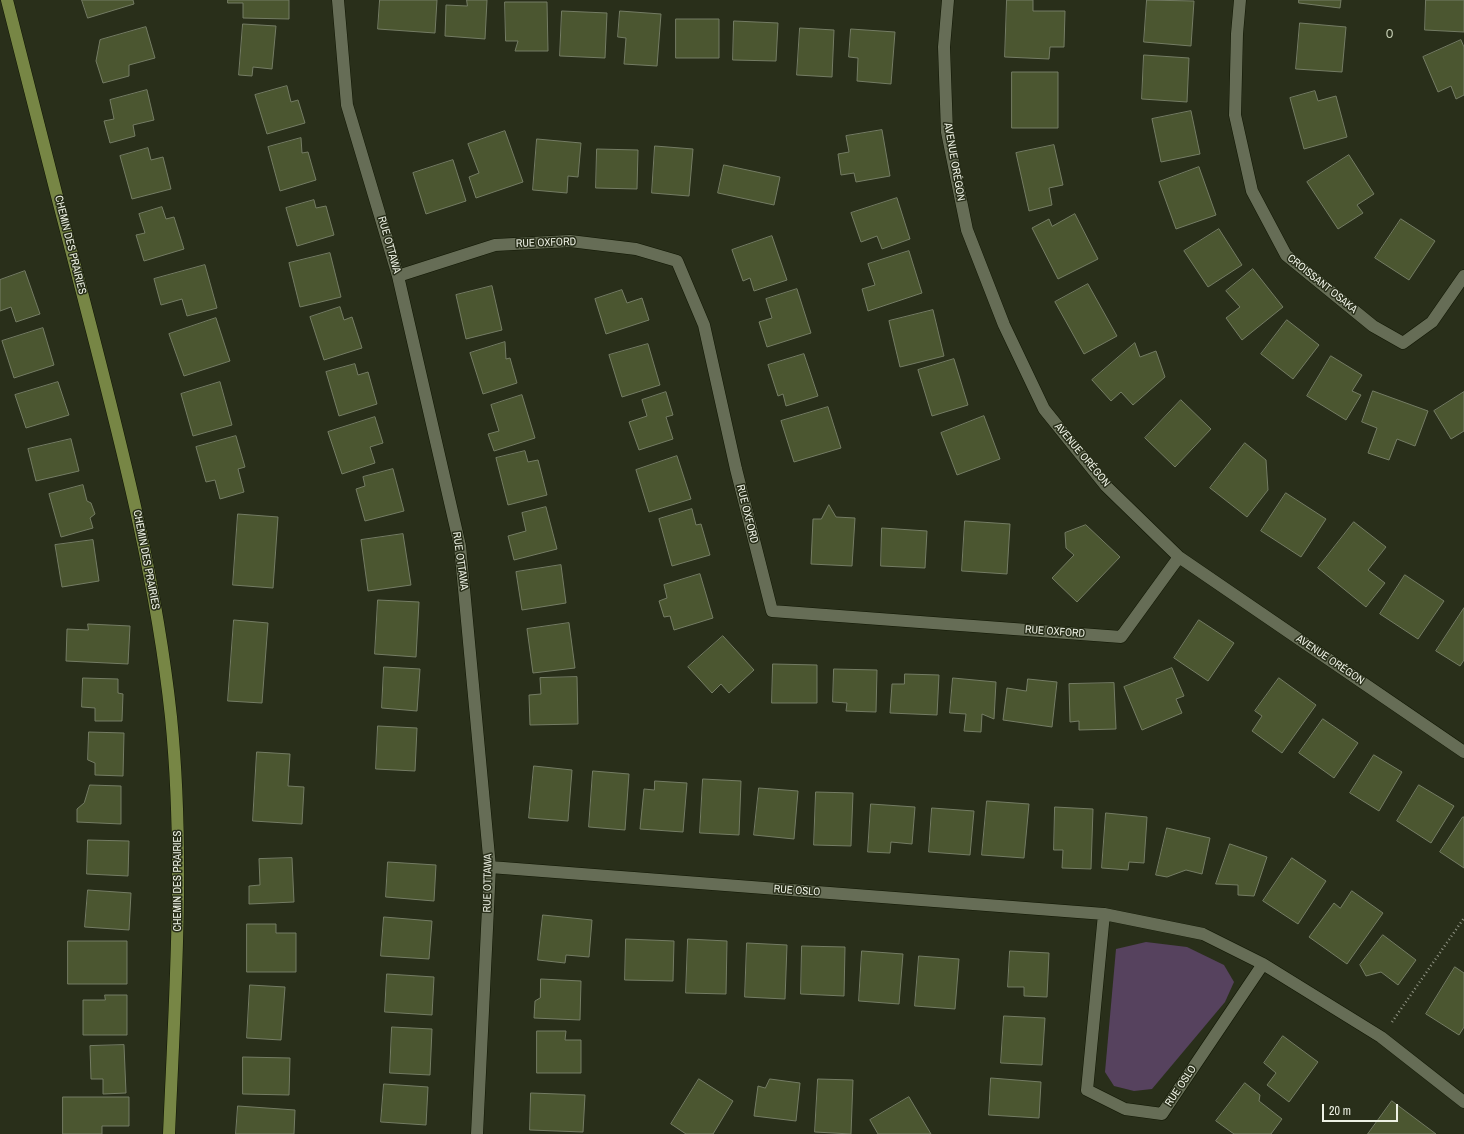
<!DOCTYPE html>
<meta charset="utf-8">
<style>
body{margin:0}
#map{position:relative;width:1464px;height:1134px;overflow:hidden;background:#292f1a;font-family:"Archivo Narrow",sans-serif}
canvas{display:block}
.scale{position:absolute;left:1322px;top:1104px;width:76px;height:18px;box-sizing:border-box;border:2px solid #edf1e4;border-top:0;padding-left:5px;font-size:12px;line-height:14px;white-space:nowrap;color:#edf1e4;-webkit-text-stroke:3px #292f1a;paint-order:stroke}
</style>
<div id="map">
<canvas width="1464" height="1134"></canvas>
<div class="scale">20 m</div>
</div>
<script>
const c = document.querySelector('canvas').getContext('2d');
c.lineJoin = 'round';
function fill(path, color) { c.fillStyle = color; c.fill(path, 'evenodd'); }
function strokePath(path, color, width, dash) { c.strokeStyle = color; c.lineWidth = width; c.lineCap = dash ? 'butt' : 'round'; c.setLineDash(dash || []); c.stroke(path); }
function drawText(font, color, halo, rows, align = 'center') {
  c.font = font + ' "Archivo Narrow",sans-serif'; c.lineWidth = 3; c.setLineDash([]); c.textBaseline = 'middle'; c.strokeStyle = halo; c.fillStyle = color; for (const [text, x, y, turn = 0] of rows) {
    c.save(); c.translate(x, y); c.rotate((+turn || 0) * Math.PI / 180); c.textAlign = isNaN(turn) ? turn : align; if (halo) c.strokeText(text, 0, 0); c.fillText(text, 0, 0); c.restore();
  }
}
fill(new Path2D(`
 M1146 942 1187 947 1224 965 1234 982 1225 1002 1152 1089 1134 1091 1114 1086 1105 1072 1116 949Z`), '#56425e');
const building = new Path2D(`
 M82 0H133L134 4 88 18Z
 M228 0H289V19L243 18V3H228Z
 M380 0H437L435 33 378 29Z
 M467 0H487L485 39 445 36 446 5 467 6Z
 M1007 0H1033V11H1065L1064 47H1050L1049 59 1005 57Z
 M1147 0 1194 1 1191 46 1144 42Z
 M1299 0H1341L1340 8 1299 3Z
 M1426 0H1464V32L1425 30Z
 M505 2H547L548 51H515L518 41H506Z
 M562 11 607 13 605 58 560 56Z
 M620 11 661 14 657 66 624 64 626 38 618 37Z
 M676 19H719V58H676Z
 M734 21 778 23 776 61 733 60Z
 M1300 23 1346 27 1342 72 1296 69Z
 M243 24 276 26 272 69 253 67 252 76 239 75Z
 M146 27 155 58 129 65V76L103 83 96 61 100 40Z
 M800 28 834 30 832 77 797 75Z
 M851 29 895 32 891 84 857 81 858 58 849 57Z
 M1461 40 1464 47V95L1456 99 1451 86 1438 92 1423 57Z
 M1144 55 1189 58 1187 102 1142 99Z
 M1012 72H1058V128H1012Z
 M287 86 291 102 298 100 305 123 267 134 255 95Z
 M147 90 154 120 133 125 135 136 110 143 104 121 114 119 110 100Z
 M1315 91 1318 101 1336 96 1347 137 1304 149 1290 98Z
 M1191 111 1200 154 1161 162 1152 119Z
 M882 130 890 176 856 182 854 173 841 175 838 154 849 152 846 136Z
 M505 131 523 182 476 198 469 177 479 173 468 144Z
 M301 138 302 153 308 152 316 180 280 191 268 147Z
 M537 139 581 143 578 177 568 176 567 193 533 190Z
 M1054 145 1063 185 1049 188 1052 205 1029 211 1016 153Z
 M655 146 693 149 689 196 652 193Z
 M148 148 151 160 163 157 171 189 132 199 120 156Z
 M597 149 638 150 637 189 596 188Z
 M1349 155 1374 194 1357 205 1363 213 1338 229 1307 182Z
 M453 160 466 201 426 214 413 173Z
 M724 165 780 177 774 205 718 193Z
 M1199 167 1216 215 1176 229 1159 182Z
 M897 198 910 239 882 249 877 236 861 242 851 213Z
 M314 200 316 208 326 206 334 235 297 246 286 208Z
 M162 207 166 219 174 217 184 249 144 261 136 235 145 233 139 214Z
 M1075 214 1098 259 1058 279 1032 228 1049 219 1052 226Z
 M1401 219 1435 241 1409 280 1375 258Z
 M1219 229 1242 265 1208 287 1184 251Z
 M772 236 787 280 754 291 750 278 743 281 732 250Z
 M909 251 922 293 868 311 862 289 875 285 868 264Z
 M330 253 341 297 300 307 289 263Z
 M205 265 217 308 187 316 182 299 161 305 154 279Z
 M1253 269 1283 307 1242 340 1226 318 1240 307 1226 291Z
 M25 271 40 314 16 322 11 307 0 311V280Z
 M1088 284 1117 336 1084 354 1055 302Z
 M492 286 502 330 466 339 456 295Z
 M797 289 811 333 767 347 759 322 772 318 766 299Z
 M622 290 627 303 642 298 649 320 606 334 595 299Z
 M340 307 344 320 352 317 362 348 324 360 310 317Z
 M933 310 944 356 900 367 889 321Z
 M216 318 230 361 184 376 169 334Z
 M1287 320 1319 345 1293 379 1261 354Z
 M43 328 54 365 14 378 2 341Z
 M505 342 506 359 510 358 517 383 483 394 470 353Z
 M1135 343 1140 357 1156 351 1165 377 1133 405 1121 392 1111 401 1092 380Z
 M648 344 660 385 622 397 609 355Z
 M804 354 818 396 786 406 783 394 778 396 768 365Z
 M1331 356 1362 375 1352 391 1361 395 1346 420 1307 396Z
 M954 359 968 405 932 416 918 370Z
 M355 364 358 375 368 372 377 404 339 416 326 372Z
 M58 382 69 415 26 428 15 395Z
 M220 382 232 425 193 436 181 394Z
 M1373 391 1428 411 1415 446 1397 439 1389 460 1368 453 1377 428 1362 422Z
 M666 392 673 415 666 417 673 439 639 450 629 422 647 416 642 400Z
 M1464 392V431L1451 439 1434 411Z
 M522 395 535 438 494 451 488 434 499 431 491 405Z
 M1181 400 1211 429 1175 467 1145 438Z
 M828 407 841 448 794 462 781 421Z
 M984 416 1000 459 957 475 941 433Z
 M375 417 383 443 370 447 375 463 342 474 328 432Z
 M236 436 245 467 238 469 244 492 220 499 215 480 206 482 196 447Z
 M71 439 79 471 36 481 28 449Z
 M1245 443 1266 460 1268 490 1247 517 1210 488Z
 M525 451 528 462 538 460 547 495 508 505 496 458Z
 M677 456 691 499 649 512 636 470Z
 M393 469 404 511 365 521 356 489 365 486 363 477Z
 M83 485 87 501 91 503 95 514 90 518 93 528 61 537 49 494Z
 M1286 493 1326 519 1301 557 1261 531Z
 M829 505 836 517 855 518 852 566 811 564 813 519H821Z
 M546 507 557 549 514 560 508 536 526 531 522 513Z
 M692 509 696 525 701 524 710 555 672 566 659 519Z
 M238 514 278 517 273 588 233 585Z
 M965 521 1010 524 1007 574 962 571Z
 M1354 522 1386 547 1368 570 1385 583 1366 607 1318 568Z
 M1086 525 1120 557 1077 602 1052 578 1074 555 1066 548 1065 533Z
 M882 528 927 531 925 568 881 566Z
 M403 534 411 585 368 591 361 540Z
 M93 540 99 581 62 587 55 545Z
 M561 565 566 603 522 610 516 572Z
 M700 574 713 618 674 630 670 616 664 617 659 601 667 598 664 585Z
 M1405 575 1444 601 1418 639 1380 614Z
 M378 600 419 602 416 657 375 654Z
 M1464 608V660L1460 666 1436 651Z
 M234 620 268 623 262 703 228 701Z
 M1199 620 1234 643 1208 681 1174 658Z
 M569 623 575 668 533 673 527 629Z
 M88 624 130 626 128 664 66 661 67 629 88 630Z
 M723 636 754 670 729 693 721 684 712 693 688 667Z
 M773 664 817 665V703H772Z
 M384 667 420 669 417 711 382 708Z
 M1172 668 1184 696 1176 699 1182 713 1142 730 1124 687Z
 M834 669 877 670 876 712 846 711 847 703 833 702Z
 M905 674 939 675 937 715 890 713 892 684H904Z
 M577 677 578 724 530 725 529 695 541 694 540 678Z
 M83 678 118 679V693L123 694 122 721H95V708L82 707Z
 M953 678 996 682 994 719 982 714 981 732 964 731 966 714 950 713Z
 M1279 678 1316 705 1282 753 1252 731 1262 716 1255 711Z
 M1028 679 1057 682 1052 727 1003 720 1007 688 1026 691Z
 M1114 683 1116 729 1079 730V721L1070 722 1069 684Z
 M1323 719 1358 743 1334 778 1299 753Z
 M378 726 417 728 415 771 376 769Z
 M89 732 124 733 123 776 95 775V763L88 760Z
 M257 752 290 754 288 786 304 787 302 824 253 821Z
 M1374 755 1402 772 1379 811 1350 793Z
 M534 766 572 770 568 821 529 818Z
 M593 771 629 774 625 830 589 827Z
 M703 779 741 781 739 835 700 833Z
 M655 781 687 783 683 832 640 829 644 789 654 790Z
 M90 785 121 786V824L77 822V809L84 803Z
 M1419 785 1454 806 1431 843 1397 821Z
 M759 788 798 791 794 839 754 835Z
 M816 792 853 793 851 846 814 845Z
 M987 801 1029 804 1024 858 982 855Z
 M871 804 915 807 912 844 891 842 890 853 868 852Z
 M1055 807 1093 809 1091 869 1062 868 1063 850H1054Z
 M932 808 974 811 970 855 929 852Z
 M1106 813 1147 817 1144 863 1129 862 1128 870 1102 868Z
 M1463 817H1464V868L1440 852Z
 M1167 828 1210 838 1202 874 1186 870 1167 877 1156 875Z
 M88 840 129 841 128 876 87 874Z
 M1230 844 1267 857 1254 896 1238 895V885L1216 884Z
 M292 858 294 902 249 904V886L260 885 259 859Z
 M1292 858 1326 881 1298 924 1263 901Z
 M388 862 436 865 434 901 386 897Z
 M88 890 131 893 129 930 85 927Z
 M1352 891 1383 913 1347 964 1309 937 1334 903 1340 908Z
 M543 915 592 920 589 957 566 955 565 963 538 960Z
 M384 917 432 921 429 959 381 956Z
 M247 924H276V933H296V972H247Z
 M1383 935 1416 960 1398 985 1381 972 1366 976 1360 965Z
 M626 939 674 941 673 981 625 980Z
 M688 939 727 941 726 994 686 993Z
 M68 941H127V984H68Z
 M747 943 787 945 785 999 745 997Z
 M802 946 845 947 844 996 801 994Z
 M862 951 903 954 899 1004 859 1001Z
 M1010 951 1049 953 1047 997 1024 996V987H1008Z
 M919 956 959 959 955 1009 915 1006Z
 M1455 967 1464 973V1027L1459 1035 1426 1014Z
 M387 974 434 977 432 1015 385 1012Z
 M541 979 581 981 580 1020 534 1018 535 1001 540 998Z
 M250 985 285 987 281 1040 247 1038Z
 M105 995H127V1035H83V1000H105Z
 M1004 1016 1045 1018 1042 1065 1001 1063Z
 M392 1027 432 1029 430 1075 390 1073Z
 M537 1031H566L565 1040H581V1073H537Z
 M1283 1036 1318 1062 1289 1102 1267 1085 1276 1073 1264 1063Z
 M124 1045 126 1093 103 1094V1079H91L90 1046Z
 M243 1057 290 1058 289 1095 243 1094Z
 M991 1078 1041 1082 1039 1118 989 1115Z
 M699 1079 733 1101 713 1134H686L671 1124Z
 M770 1079 800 1083 796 1121 754 1116 758 1086 765 1088Z
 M818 1079 853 1080 851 1134 815 1132Z
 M1245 1083 1260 1095 1259 1101 1282 1119 1271 1134H1234L1216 1121Z
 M384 1084 428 1087 426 1125 381 1122Z
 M531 1093 585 1095 583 1132 530 1130Z
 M63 1097H129V1126H102V1134H63Z
 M909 1097 931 1134H878L870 1120Z
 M1392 1101 1436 1134H1368Z
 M238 1106 295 1110 294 1134H236Z`);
fill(building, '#4b5630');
strokePath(building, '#747c64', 1);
const street = new Path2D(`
 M338 0 347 105 398 276 460 546 490 867 477 1134
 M948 0 944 47 947 132 967 230 1004 325 1044 409 1106 486 1179 557 1464 752
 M1240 0 1237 34 1235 115 1252 191 1286 255 1373 326 1403 343 1432 322 1464 276
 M398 276 495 245 570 241 636 249 677 261 704 325 736 469 772 611 1121 637 1179 557
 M490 867 1104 914 1203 934 1263 964 1381 1037 1464 1102
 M1104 914 1087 1090 1125 1109 1162 1114 1263 964`);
const secondary = new Path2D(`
 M7 0C35 110 63 221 92 331 125 459 157 585 171 717 185 856 175 995 169 1134`);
strokePath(street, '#111704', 13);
strokePath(secondary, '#111704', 13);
strokePath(new Path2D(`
 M1392 1022 1464 918`), '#929686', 2.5, [1, 3]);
strokePath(street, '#666d56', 12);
strokePath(secondary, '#778645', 12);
drawText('11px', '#edf1e4', '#292f1a', [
 ["AVENUE ORÉGON",954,162,80],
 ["RUE OXFORD",546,243,-2],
 ["CHEMIN DES PRAIRIES",70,245,76],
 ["RUE OTTAWA",389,245,74],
 ["CROISSANT OSAKA",1322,284,39],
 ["AVENUE ORÉGON",1082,455,50],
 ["RUE OXFORD",747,514,76],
 ["CHEMIN DES PRAIRIES",146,560,79],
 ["RUE OTTAWA",460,561,82],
 ["RUE OXFORD",1055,632,4],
 ["AVENUE ORÉGON",1330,660,34],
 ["CHEMIN DES PRAIRIES",178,881,-90],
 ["RUE OTTAWA",488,883,-89],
 ["RUE OSLO",797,891,4],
 ["RUE OSLO",1181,1086,-56]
]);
c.letterSpacing = '1px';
drawText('12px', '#cad3b9', '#292f1a', [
 ["O",1390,35]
]);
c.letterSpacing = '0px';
</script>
